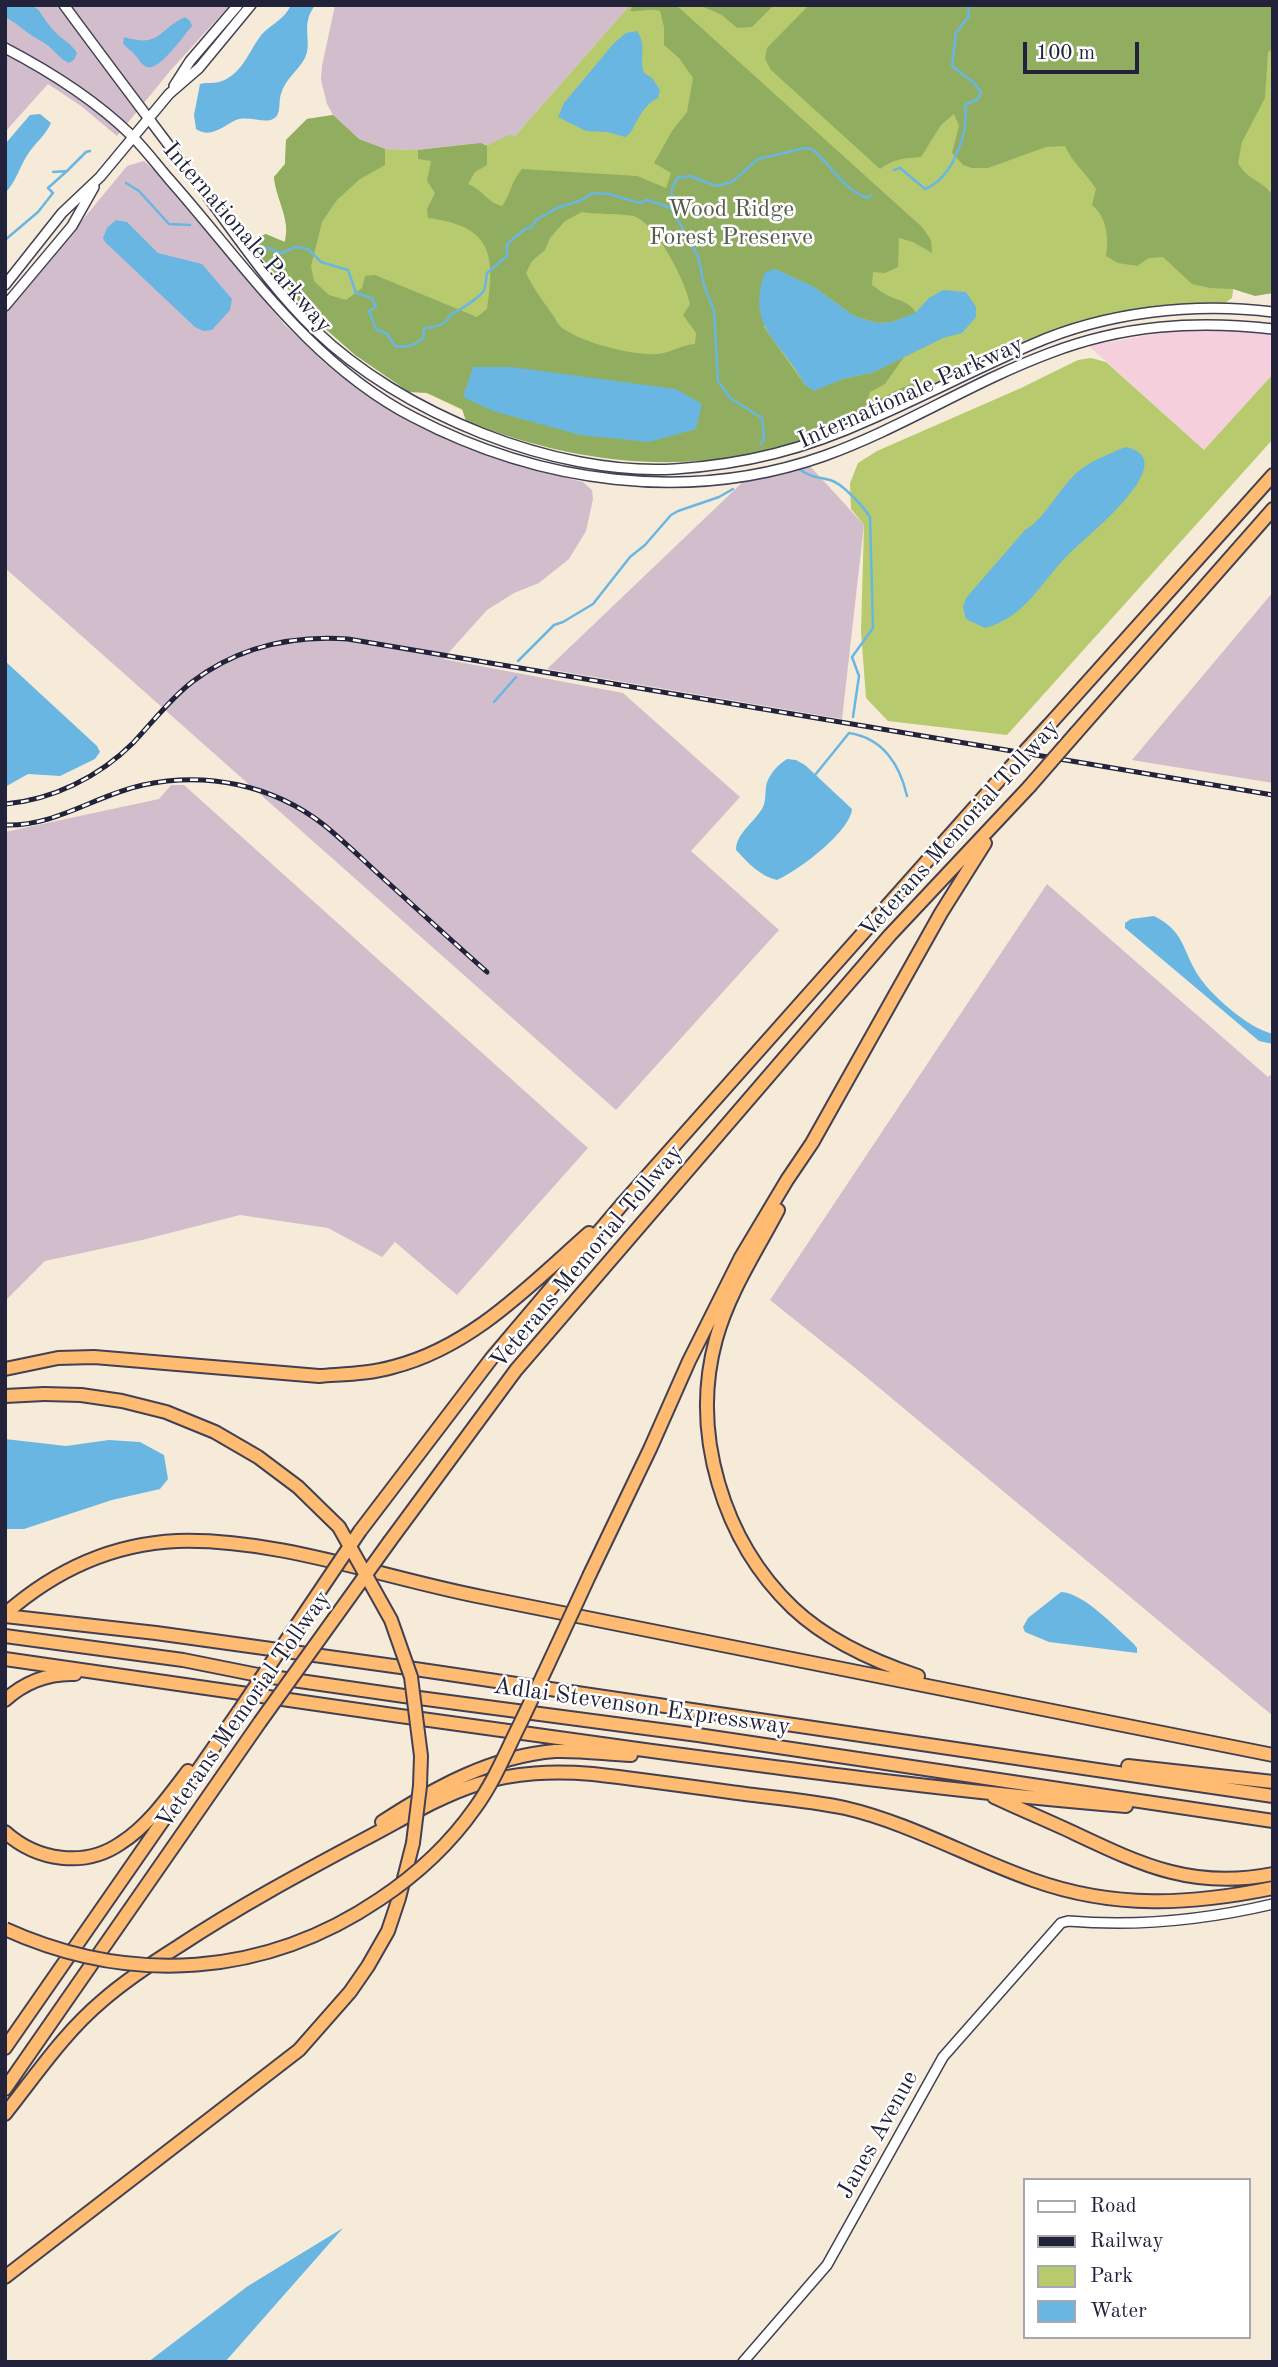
<!DOCTYPE html>
<style>
body{margin:0}
#map{position:relative;width:1278px;height:2367px;overflow:hidden;background:#f6ebd8;font-family:"Old Standard TT",serif}
canvas{display:block}
.frame{position:absolute;inset:0;border:7px solid #22223b;pointer-events:none}
.legend{position:absolute;left:1023px;top:2178px;width:228px;height:161px;box-sizing:border-box;background:#fff;border:2px solid #a7a7b1;margin:0;padding:9px 12px;list-style:none;font-size:21px;color:#22223b}
.legend li{display:flex;align-items:center;gap:14px;height:35px}
.legend b{width:35px;border:2px solid #a7a7b1}
.scale{position:absolute;left:1023px;top:42px;width:116px;height:32px;box-sizing:border-box;border:4px solid #22223b;border-top:0;padding-left:9px;font-size:21px;line-height:24px;white-space:nowrap;color:#22223b;-webkit-text-stroke:5px #fff;paint-order:stroke}
</style>
<div id="map">
<canvas width="1278" height="2367"></canvas>
<div class="frame"></div>
<ul class="legend">
<li><b style="height:9px;background:#fff"></b>Road</li>
<li><b style="height:9px;background:#22223b"></b>Railway</li>
<li><b style="height:19px;background:#b7ca6d"></b>Park</li>
<li><b style="height:19px;background:#6ab6e3"></b>Water</li>
</ul>
<div class="scale">100 m</div>
</div>
<script>
const c = document.querySelector('canvas').getContext('2d');
c.lineJoin = 'round';
function fill(path, color) { c.fillStyle = color; c.fill(path, 'evenodd'); }
function strokePath(path, color, width, dash) { c.strokeStyle = color; c.lineWidth = width; c.lineCap = dash ? 'butt' : 'round'; c.setLineDash(dash || []); c.stroke(path); }
function drawText(font, color, halo, rows, align = 'center') {
  c.font = font + ' "Old Standard TT",serif'; c.lineWidth = 5; c.setLineDash([]); c.textBaseline = 'middle'; c.strokeStyle = halo; c.fillStyle = color; for (const [text, x, y, turn = 0] of rows) {
    c.save(); c.translate(x, y); c.rotate((+turn || 0) * Math.PI / 180); c.textAlign = isNaN(turn) ? turn : align; if (halo) c.strokeText(text, 0, 0); c.fillText(text, 0, 0); c.restore();
  }
}
fill(new Path2D(`
 M1203 329 1273 333V374L1204 450 1089 346 1174 330Z`), '#f5cfdb');
fill(new Path2D(`
 M5 5H230L170 71 117 136 81 106 48 84 5 132Z
 M335 5H630L515 136 488 145 468 144 418 150 385 149 359 139 333 115 327 104 321 80 322 66Z
 M144 161 153 169 285 325 326 364 352 384 410 422 465 448 522 467 583 482 592 490 593 499 586 531 569 559 539 583 514 593 487 610 443 659 623 693 740 797 691 851 779 930 616 1110 5 568V314L127 166Z
 M809 465 864 525 842 719 547 669 748 477Z
 M1273 592V783L1132 760Z
 M171 785H184L588 1148 457 1295 395 1242 382 1257 328 1228 240 1215 142 1240 45 1261 5 1301V832L159 799Z
 M1047 884 1268 1077 1273 1073V1716L859 1371 770 1300Z`), '#d1bdcc');
fill(new Path2D(`
 M630 5H1273V287L1234 283 1232 298 1223 304C1166 302 1112 311 1059 328 1010 344 963 370 916 392L914 382 838 419 662 453 475 416 427 393 261 236 266 234 284 243C292 220 276 200 274 177L285 164 286 140 307 119 333 115 359 139 385 149 418 150 468 144 488 145 509 135 515 136Z
 M1091 358 1106 362 1204 450 1273 374V439L1007 735 888 721 866 698 861 631 864 525 851 509 850 483 858 463 877 451 1021 388 1078 360Z`), '#b7ca6d');
fill(new Path2D(`
 M633 5H676L922 227 931 240 932 253 913 242 899 238 898 267 885 273 873 272 872 285C877 288 882 293 887 295 898 301 908 300 916 313L892 322 877 323 854 316 814 287 775 269 764 327 805 385 813 390 843 379 874 372 904 357 885 384 870 392 866 405 914 382 916 392C884 407 852 424 819 436 700 478 581 467 466 421L462 409 427 393 409 392 355 355 311 316 255 250 261 236 266 234 285 242C291 219 276 200 274 177L285 164 286 140 307 119 333 115 359 139 385 149V165L360 179 337 200 322 222 311 266 314 281 329 295 346 300 362 288 365 276 375 275 477 317 487 309C496 252 490 226 428 218L427 209 435 193 427 181 431 161 418 159V150L481 143 487 146V165L475 172 468 184C485 191 485 201 502 206 511 194 511 181 522 169L637 176 666 188 671 173 654 163 672 131 687 112 693 78 679 58 664 45V27L660 11C648 8 641 12 630 11ZM582 212C597 215 626 213 636 217 657 226 686 282 690 304L683 315 696 333 695 344C682 345 676 350 664 353 641 359 579 342 561 327 557 323 556 319 552 314 542 299 534 290 526 273L532 261 545 250 550 238 565 221Z
 M699 5H774L752 27 737 28 722 15Z
 M809 5H1273V49L1268 52 1265 98 1242 142 1238 163C1249 182 1262 179 1273 196V293L1255 296 1233 289 1210 288 1192 284 1163 257 1149 258 1137 266 1118 263 1106 256C1109 238 1107 217 1092 205L1096 189C1086 173 1072 162 1065 146L1046 147 988 168H972L963 165 952 153 959 126 954 114 941 125 921 157C905 158 893 159 880 169L771 70 765 59 767 48Z`), '#91ae60');
fill(new Path2D(`
 M5 5C48 5 31 6 56 33 63 40 71 43 77 53L74 60 69 63C61 59 58 55 52 49 45 42 36 39 28 33 19 26 16 23 5 17Z
 M291 5H315C312 10 309 14 308 20 305 32 311 46 305 58 298 71 285 79 281 94 278 102 282 115 273 119 264 124 249 115 236 120 223 126 211 139 196 129L194 115 200 84C207 82 214 84 222 81 245 72 249 48 264 32 274 23 285 18 291 5Z
 M185 17 190 21 192 26C183 36 160 71 147 67 141 65 139 59 135 55 131 50 127 49 123 43L124 37C161 48 157 30 185 17Z
 M637 31C647 44 639 59 644 73L652 78 660 90 658 98C637 108 636 132 625 137L607 132 586 131 558 117 564 103 614 43 626 33Z
 M40 114 51 123C46 135 35 143 28 154 19 167 17 181 5 193V144L30 115Z
 M116 220 127 222 158 253 202 264 232 299 230 310 212 330 203 331 195 327 105 242 103 238 107 228Z
 M775 269 814 287 854 316 877 323 892 322 915 313 929 298 943 290 966 292 976 307V317L962 333 943 338 874 372 843 379 814 391 805 385C782 341 745 328 765 272Z
 M473 367H511L676 389 702 404 696 429 649 442 580 435 493 411 463 397Z
 M1125 447C1187 459 1083 539 1068 555 1040 583 1026 617 985 628L966 619 963 607 966 598 1025 530C1046 518 1059 487 1080 470 1092 460 1110 454 1125 447Z
 M5 661 97 746 100 752 95 759 60 776 28 774 5 787Z
 M787 759 796 760 805 765 852 809C850 832 798 871 777 880 761 877 747 862 736 850 736 833 755 822 763 807 767 799 764 787 768 780 772 771 779 764 787 759Z
 M1154 916C1183 931 1181 945 1196 972 1209 994 1248 1028 1273 1034V1044L1259 1041 1125 928V923L1131 919Z
 M5 1439 66 1446 109 1440 140 1442 164 1455 168 1479 160 1489 112 1500 24 1529H5Z
 M1061 1592C1084 1593 1115 1627 1133 1643L1137 1648V1653L1049 1642 1025 1632 1023 1627 1028 1618Z
 M343 2228 225 2362H148L248 2286Z`), '#6ab6e3');
strokePath(new Path2D(`
 M894 170 900 168 925 189C953 178 969 132 965 105L978 99 981 92 974 83 952 66 956 33 969 16 968 5
 M53 172 67 171 86 152 90 151
 M126 183 139 191 169 224 190 225
 M5 240 38 212 53 193 48 188 67 171
 M266 247 281 253 296 247 308 249 321 262 348 270 356 293 372 298 376 307 369 311 376 329 387 334 395 346C407 348 416 346 424 337L423 331 426 328C438 326 445 326 451 314 456 313 482 296 484 290 486 286 486 278 487 273L507 256V244L525 229 532 227 536 220 557 208 582 200 592 193 609 194 640 203 647 200 671 208
 M761 444 764 437 762 418 730 398 718 381 714 311 704 285 698 256 671 208 672 189 677 178 690 176 716 186 732 182 758 159 805 148 812 149C830 164 844 190 867 198L871 195
 M799 469C810 477 818 477 830 480 842 483 863 506 870 517L873 628 852 657 859 676 853 717
 M518 661 554 625 563 622 593 604 630 557 645 545 671 515 678 511 719 497 733 489
 M494 702 516 677
 M815 775 849 733C883 738 900 765 907 796`), '#6ab6e3', 2.5);
const tertiary = new Path2D(`
 M64 5C108 65 153 124 198 184 235 233 270 287 315 330 401 413 554 476 675 469 747 464 805 449 869 420 924 396 978 368 1033 344 1106 312 1194 302 1273 312
 M5 48C51 72 94 99 131 135 145 149 157 165 169 179 245 265 309 363 413 417 539 483 688 504 824 456 902 428 972 382 1050 353 1123 325 1196 320 1273 329
 M174 86 190 61 238 5
 M5 285 62 213 100 177 169 94 199 68 251 5
 M5 306 72 226 94 187
 M743 2362 827 2265 943 2057 1061 1923 1068 1921C1138 1927 1205 1920 1273 1904`);
const motorway = new Path2D(`
 M1049 725 1273 475
 M1076 733 1273 509
 M778 1210C756 1252 729 1292 716 1339 690 1433 723 1541 793 1608 828 1641 873 1661 918 1676
 M5 1369 58 1358 94 1357 319 1376C344 1374 369 1374 393 1367 472 1347 530 1285 589 1233
 M5 1396 44 1394
 M360 1531 491 1359 624 1202 999 780
 M390 1541 516 1370 890 935 1029 787
 M590 1574 650 1449 689 1361 741 1257 787 1180 812 1143 941 913 985 843
 M5 1614C54 1571 112 1544 177 1541 280 1538 386 1579 487 1598 749 1649 1011 1702 1273 1755
 M5 1616 156 1633 415 1669 1273 1796
 M5 1636 183 1660 258 1675 404 1696 698 1735 1273 1821
 M5 1659C221 1690 436 1722 652 1751 810 1772 968 1793 1126 1806
 M5 1700C25 1682 48 1673 75 1674
 M1128 1766 1273 1782
 M994 1797C1020 1809 1046 1820 1072 1832 1142 1865 1193 1890 1273 1874
 M382 1822C434 1788 492 1756 555 1751 580 1750 606 1754 631 1755
 M5 1832C37 1861 85 1868 121 1843 148 1826 169 1796 188 1771
 M5 2048 239 1711
 M5 2089 260 1722
 M5 2114C36 2075 64 2033 102 2001 126 1980 152 1963 179 1946 238 1907 301 1873 363 1840 400 1821 437 1797 478 1784 516 1772 553 1771 593 1774 644 1780 694 1787 745 1794 778 1798 812 1801 845 1808 910 1823 970 1858 1033 1880 1114 1909 1190 1905 1273 1888
 M5 2277 299 2050 350 1992 368 1966 388 1931 399 1898 413 1843`);
strokePath(tertiary, '#424053', 12);
strokePath(motorway, '#424053', 16);
strokePath(tertiary, '#fff', 9);
strokePath(motorway, '#febb71', 12);
const rail = new Path2D(`
 M5 804C52 800 99 777 133 743 152 723 170 699 192 682 238 647 291 635 348 639L1273 795
 M5 825C54 827 96 795 143 785 206 771 273 785 324 825 345 842 364 861 384 879 418 910 452 941 487 972`);
strokePath(rail, '#22223b', 5);
strokePath(rail, '#fff', 2.5, [8]);
const motorwayBridge = new Path2D(`
 M999 780 1049 725
 M1029 787 1076 733
 M44 1394 81 1395 122 1401 166 1412 215 1432 258 1457 298 1487 339 1527 391 1620 411 1677 421 1756 420 1786 413 1843
 M239 1711 360 1531
 M260 1722 390 1541
 M5 1929C131 1986 265 1977 380 1899 416 1875 449 1845 475 1808 494 1782 506 1752 520 1724 544 1674 567 1624 590 1574`);
strokePath(motorwayBridge, '#424053', 16, []);
strokePath(motorwayBridge, '#febb71', 12);
drawText('24px', '#565d4c', '#fff', [
 ["Wood Ridge",731,210],
 ["Forest Preserve",731,238]
]);
drawText('24px', '#22223b', '#fff', [
 ["Internationale Parkway",247,238,49],
 ["Internationale Parkway",911,393,-24],
 ["Veterans Memorial Tollway",960,829,-48],
 ["Veterans Memorial Tollway",587,1257,-50],
 ["Adlai Stevenson Expressway",642,1707,8],
 ["Veterans Memorial Tollway",244,1710,-55],
 ["Janes Avenue",878,2135,-61]
]);
</script>
